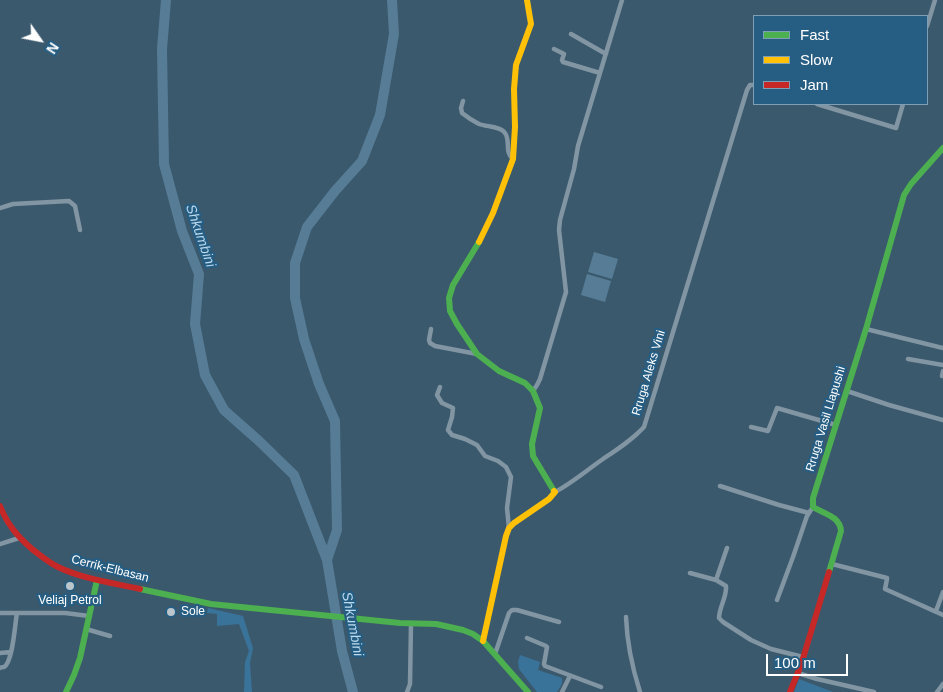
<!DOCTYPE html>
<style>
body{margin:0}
#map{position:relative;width:943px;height:692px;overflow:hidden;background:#3b596d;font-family:Arial,sans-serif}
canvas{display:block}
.legend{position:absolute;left:753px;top:15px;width:175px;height:90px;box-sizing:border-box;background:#265d82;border:1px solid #7d9eb4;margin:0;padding:6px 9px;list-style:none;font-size:15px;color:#fff}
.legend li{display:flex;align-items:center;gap:10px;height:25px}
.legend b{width:25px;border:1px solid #7d9eb4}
.north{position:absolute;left:15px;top:15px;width:50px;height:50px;-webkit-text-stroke:4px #265d82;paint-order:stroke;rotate:123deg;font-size:14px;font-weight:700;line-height:20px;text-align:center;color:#fff}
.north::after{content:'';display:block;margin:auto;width:18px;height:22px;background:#fff;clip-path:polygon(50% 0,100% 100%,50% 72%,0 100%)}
.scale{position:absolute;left:766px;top:654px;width:82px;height:22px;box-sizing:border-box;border:2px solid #fff;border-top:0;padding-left:6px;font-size:15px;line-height:18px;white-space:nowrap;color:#fff;-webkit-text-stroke:4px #265d82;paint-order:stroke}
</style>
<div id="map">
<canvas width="943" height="692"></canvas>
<ul class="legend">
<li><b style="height:6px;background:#4caf50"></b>Fast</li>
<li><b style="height:6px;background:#ffc107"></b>Slow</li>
<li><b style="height:6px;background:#c62828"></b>Jam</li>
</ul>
<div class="north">N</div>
<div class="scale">100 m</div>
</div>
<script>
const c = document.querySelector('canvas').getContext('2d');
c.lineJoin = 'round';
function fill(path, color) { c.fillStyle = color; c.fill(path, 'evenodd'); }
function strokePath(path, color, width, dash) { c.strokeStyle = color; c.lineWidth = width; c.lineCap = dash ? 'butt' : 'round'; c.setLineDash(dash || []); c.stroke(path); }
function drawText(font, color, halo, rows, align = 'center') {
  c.font = font + ' Arial,sans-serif'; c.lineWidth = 4.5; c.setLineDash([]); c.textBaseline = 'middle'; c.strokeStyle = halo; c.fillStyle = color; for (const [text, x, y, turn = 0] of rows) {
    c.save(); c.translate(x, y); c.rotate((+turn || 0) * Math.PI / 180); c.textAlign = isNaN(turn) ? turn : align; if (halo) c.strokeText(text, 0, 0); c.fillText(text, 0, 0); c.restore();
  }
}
fill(new Path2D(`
 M208 608 243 616 253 648 250 663 252 692H244L245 662 249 651 239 624 217 626V614L207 613Z
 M520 655 540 662 538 670 562 678V684L557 692H537L519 669 518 662Z
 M799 679 833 692H794Z`), '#3a7399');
fill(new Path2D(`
 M594 252 618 259 612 279 588 272Z
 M587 274 611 281 605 302 581 295Z`), '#577d96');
strokePath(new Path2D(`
 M166 0 162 49 164 164 182 231 199 274 195 324 205 375 224 410 259 441 294 475 327 560 342 651 353 692
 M327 560 337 530 335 421 319 384 304 339 295 298V263L307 227 335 191 362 161 380 115 394 34 392 0`), '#577d96', 10);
strokePath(new Path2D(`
 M927 26 935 0
 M571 34 606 54
 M554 49 564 54 562 60 563 62 600 73
 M463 101 461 108 462 113C467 117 473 121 479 124 487 127 500 126 505 133 511 141 504 152 513 159
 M817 104 896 128 903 104
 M0 208 13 204 69 201 75 206 80 230
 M431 329 429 340 430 343 435 346 477 354
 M866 329 943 348
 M908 359 943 365
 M942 376 943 371
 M440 387 437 395 442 403 453 408 452 417 448 430 452 435 465 439 477 445 485 456 498 461 506 467 511 477 507 508 509 528
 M533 391 537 385 540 379 566 292 559 230 560 220 574 169 578 146 622 0
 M847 391 889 405 943 420
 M751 427 768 431 777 408 836 425
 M720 486 779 505 809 513
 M555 492C572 483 587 470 603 459 618 449 632 440 644 427L747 90 750 85H754
 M0 544 19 538
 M832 564 887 578V579L885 589 943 615
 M690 573 716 580 726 586C727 597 719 607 719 618L723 622 751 640 771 649 803 657
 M716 580 727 548
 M777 600 793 557 807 516 813 507
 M936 611 943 592
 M0 613H65L89 616
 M626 617C627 643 632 667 640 692
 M86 629 110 636
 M527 638 546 646 547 647 544 664 545 666 601 687
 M0 653 11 652
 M495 654 509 613 512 610H517L559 622
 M0 668C1 667 3 667 4 667 13 662 15 623 17 613
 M798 673 817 679 874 692
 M407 692 410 684 411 623
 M562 692 570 676
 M937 692 943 684`), '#8195a3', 4.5);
strokePath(new Path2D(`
 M479 242 453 285 449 298 450 311 457 324 477 354 499 371 525 383 533 391 540 408 532 444 533 456 554 491
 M829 572 841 531C840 516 824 514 813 507V498L866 329 904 195 911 184 943 148
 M140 589 211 604 400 623 436 624 463 630 473 634 483 641 528 692
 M66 692 74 675 80 658 97 580`), '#4caf50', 6);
strokePath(new Path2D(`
 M479 242 493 213 513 159 515 127 514 89 516 65 531 24 527 0
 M483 641 506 536 509 528 514 523 549 499 555 492 554 491`), '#ffc107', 6);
strokePath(new Path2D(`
 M0 506C7 524 17 536 32 549 40 555 48 562 58 567 83 579 113 583 140 589
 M790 692 801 665 829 572`), '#c62828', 6);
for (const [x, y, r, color] of [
 [70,586,5,"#bac5cc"],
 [171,612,5,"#bac5cc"]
]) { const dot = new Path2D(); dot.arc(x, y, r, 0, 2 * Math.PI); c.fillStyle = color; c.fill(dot); strokePath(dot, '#265d82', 2); }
drawText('12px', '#fff', '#265d82', [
 ["Rruga Aleks Vini",649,373,-73],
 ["Rruga Vasil Llapushi",826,419,-73],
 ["Cerrik-Elbasan",110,569,14]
]);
drawText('12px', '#fff', '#265d82', [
 ["Veliaj Petrol",70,601],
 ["Sole",181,612,"left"]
]);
drawText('italic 14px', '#badaef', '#265d82', [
 ["Shkumbini",200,236,71],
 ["Shkumbini",352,624,79]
]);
</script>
